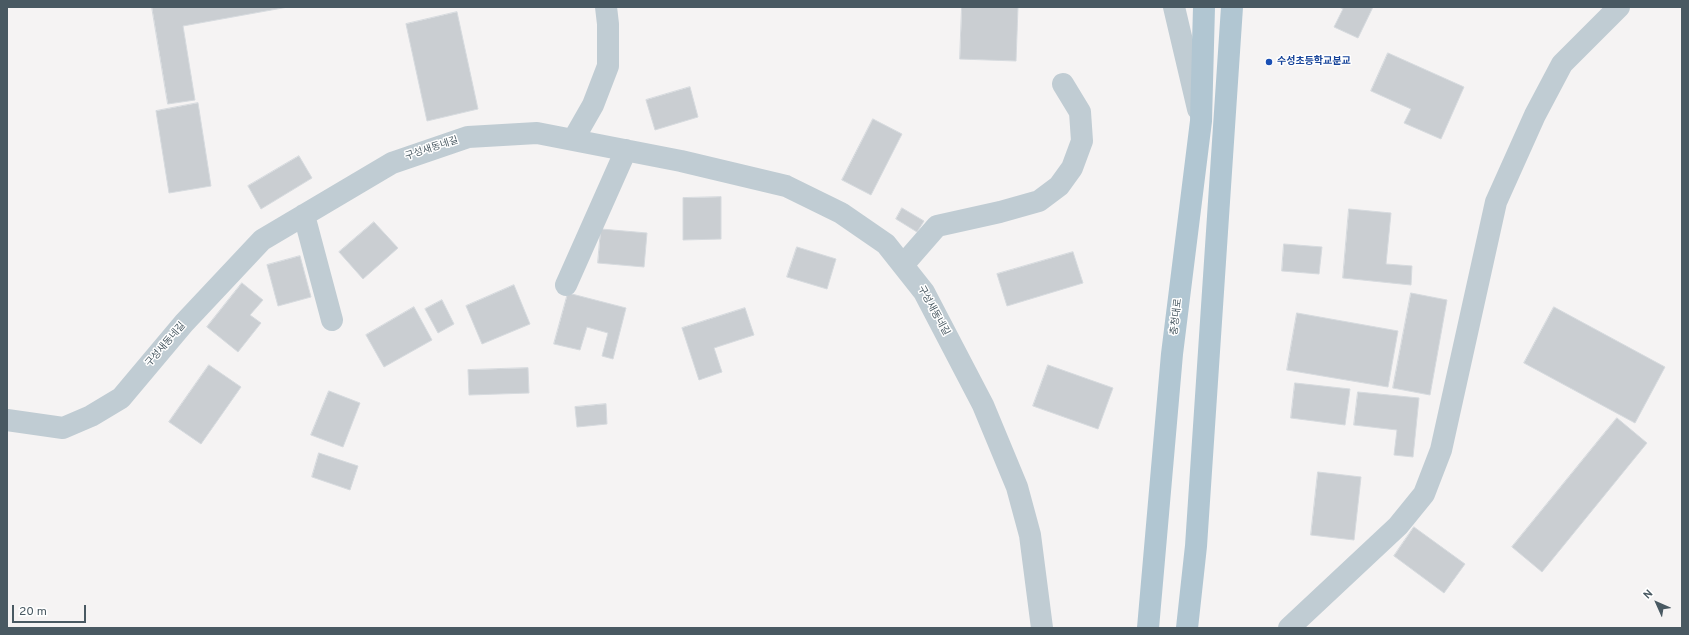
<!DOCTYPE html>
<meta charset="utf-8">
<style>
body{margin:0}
#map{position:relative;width:1689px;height:635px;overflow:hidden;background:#f5f3f3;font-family:Overpass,sans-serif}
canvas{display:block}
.frame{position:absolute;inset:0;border:8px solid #495962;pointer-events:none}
.north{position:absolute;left:1637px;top:583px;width:40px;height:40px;-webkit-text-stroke:3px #fff;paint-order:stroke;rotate:315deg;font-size:11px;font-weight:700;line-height:16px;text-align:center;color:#495962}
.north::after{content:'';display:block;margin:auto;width:14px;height:18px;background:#495962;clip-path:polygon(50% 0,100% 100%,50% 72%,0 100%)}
.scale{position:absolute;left:12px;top:605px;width:74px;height:18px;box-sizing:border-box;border:2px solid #495962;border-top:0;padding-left:5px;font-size:12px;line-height:14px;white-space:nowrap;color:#495962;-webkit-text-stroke:3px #fff;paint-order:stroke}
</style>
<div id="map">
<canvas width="1689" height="635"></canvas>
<div class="frame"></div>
<div class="north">N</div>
<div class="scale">20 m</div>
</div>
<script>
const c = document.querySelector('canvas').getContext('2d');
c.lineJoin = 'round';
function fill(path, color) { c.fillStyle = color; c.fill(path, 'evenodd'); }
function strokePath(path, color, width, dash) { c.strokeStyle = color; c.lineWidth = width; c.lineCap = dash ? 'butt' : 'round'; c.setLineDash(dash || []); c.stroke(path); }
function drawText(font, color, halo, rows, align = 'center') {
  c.font = font + ' Overpass,"Noto Sans KR",sans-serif'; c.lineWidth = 3; c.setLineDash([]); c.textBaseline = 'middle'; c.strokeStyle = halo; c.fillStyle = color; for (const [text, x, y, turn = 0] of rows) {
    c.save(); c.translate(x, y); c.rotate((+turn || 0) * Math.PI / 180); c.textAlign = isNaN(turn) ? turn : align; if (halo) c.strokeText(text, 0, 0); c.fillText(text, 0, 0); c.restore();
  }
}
const building = new Path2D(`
 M152 7H288L183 26 195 100 168 104Z
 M962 7H1018L1016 61 960 59Z
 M1339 7H1373L1358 38 1334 27 1343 9Z
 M457 12 478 109 427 121 406 24Z
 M1388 53 1464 87 1441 139 1404 123 1411 109 1371 91Z
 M690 87 698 117 655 130 646 100Z
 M198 103 211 186 169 193 156 111Z
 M873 119 902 134 871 195 842 180Z
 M299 156 312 178 261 209 248 186Z
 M721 197V239L683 240V198Z
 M902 208 924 221 917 232 896 219Z
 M1349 209 1391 213 1386 264 1412 266 1411 285 1343 278Z
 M374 222 398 248 363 279 339 252Z
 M601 229 647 233 644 267 598 263Z
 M1284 244 1322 247 1319 274 1282 271Z
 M797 247 836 259 827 289 787 277Z
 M1073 252 1083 283 1007 306 997 274Z
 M300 256 311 297 278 306 267 265Z
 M242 283 263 300 250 315 261 323 238 352 207 327Z
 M514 285 530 324 482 344 466 306Z
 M568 293 626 308 613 359 602 356 608 333 587 327 580 350 554 344Z
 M1411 293 1447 300 1430 395 1393 388Z
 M442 300 454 324 438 333 425 309Z
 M414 307 432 340 384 367 366 335Z
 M1554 307 1665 367 1635 423 1524 363Z
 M745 308 754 335 714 348 722 372 699 380 682 328Z
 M1297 313 1398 331 1388 387 1287 370Z
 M209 365 241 387 201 444 169 422Z
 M1048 365 1113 388 1098 429 1033 406Z
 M528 368 529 393 469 395 468 370Z
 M1295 383 1350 389 1345 425 1291 418Z
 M329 391 360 403 343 447 311 435Z
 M1358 392 1419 398 1413 457 1394 455 1397 430 1354 425Z
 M606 404 607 424 577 427 575 407Z
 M1617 418 1647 443 1542 572 1512 547Z
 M319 453 358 466 350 490 312 477Z
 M1318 472 1361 477 1354 540 1311 535Z
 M1414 527 1465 564 1444 593 1394 556Z`);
fill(building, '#caced2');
strokePath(building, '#d6dade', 1);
strokePath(new Path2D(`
 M1174 7 1198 109
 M573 140 593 105 608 66V24L606 7
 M304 215 332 320
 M903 265 937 226 1000 212 1039 201 1059 186 1072 168 1082 141 1080 112 1063 84
 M566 285 626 150
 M7 420 63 428 91 416 121 398 184 323 262 240 392 163 468 137 537 133 681 161 786 186 841 213 886 244 924 292 983 405 1017 487 1030 535 1042 628
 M1289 628 1398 526 1424 494 1441 450 1496 202 1535 115 1562 64 1619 7`), '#c0ccd3', 22);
strokePath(new Path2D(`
 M1148 628 1172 354 1201 121 1204 7
 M1187 628 1196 546 1232 7`), '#b1c6d2', 22);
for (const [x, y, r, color] of [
 [1269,62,4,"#1a4fb4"]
]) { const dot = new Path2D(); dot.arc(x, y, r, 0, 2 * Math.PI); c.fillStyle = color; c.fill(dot); strokePath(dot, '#fff', 1.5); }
drawText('bold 10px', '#164399', '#fff', [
 ["수성초등학교분교",1277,62]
], 'left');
drawText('10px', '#495962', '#fff', [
 ["구성새동네길",432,149,-18],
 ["구성새동네길",933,311,61],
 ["충청대로",1177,317,-83],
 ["구성새동네길",166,345,-49]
]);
</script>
